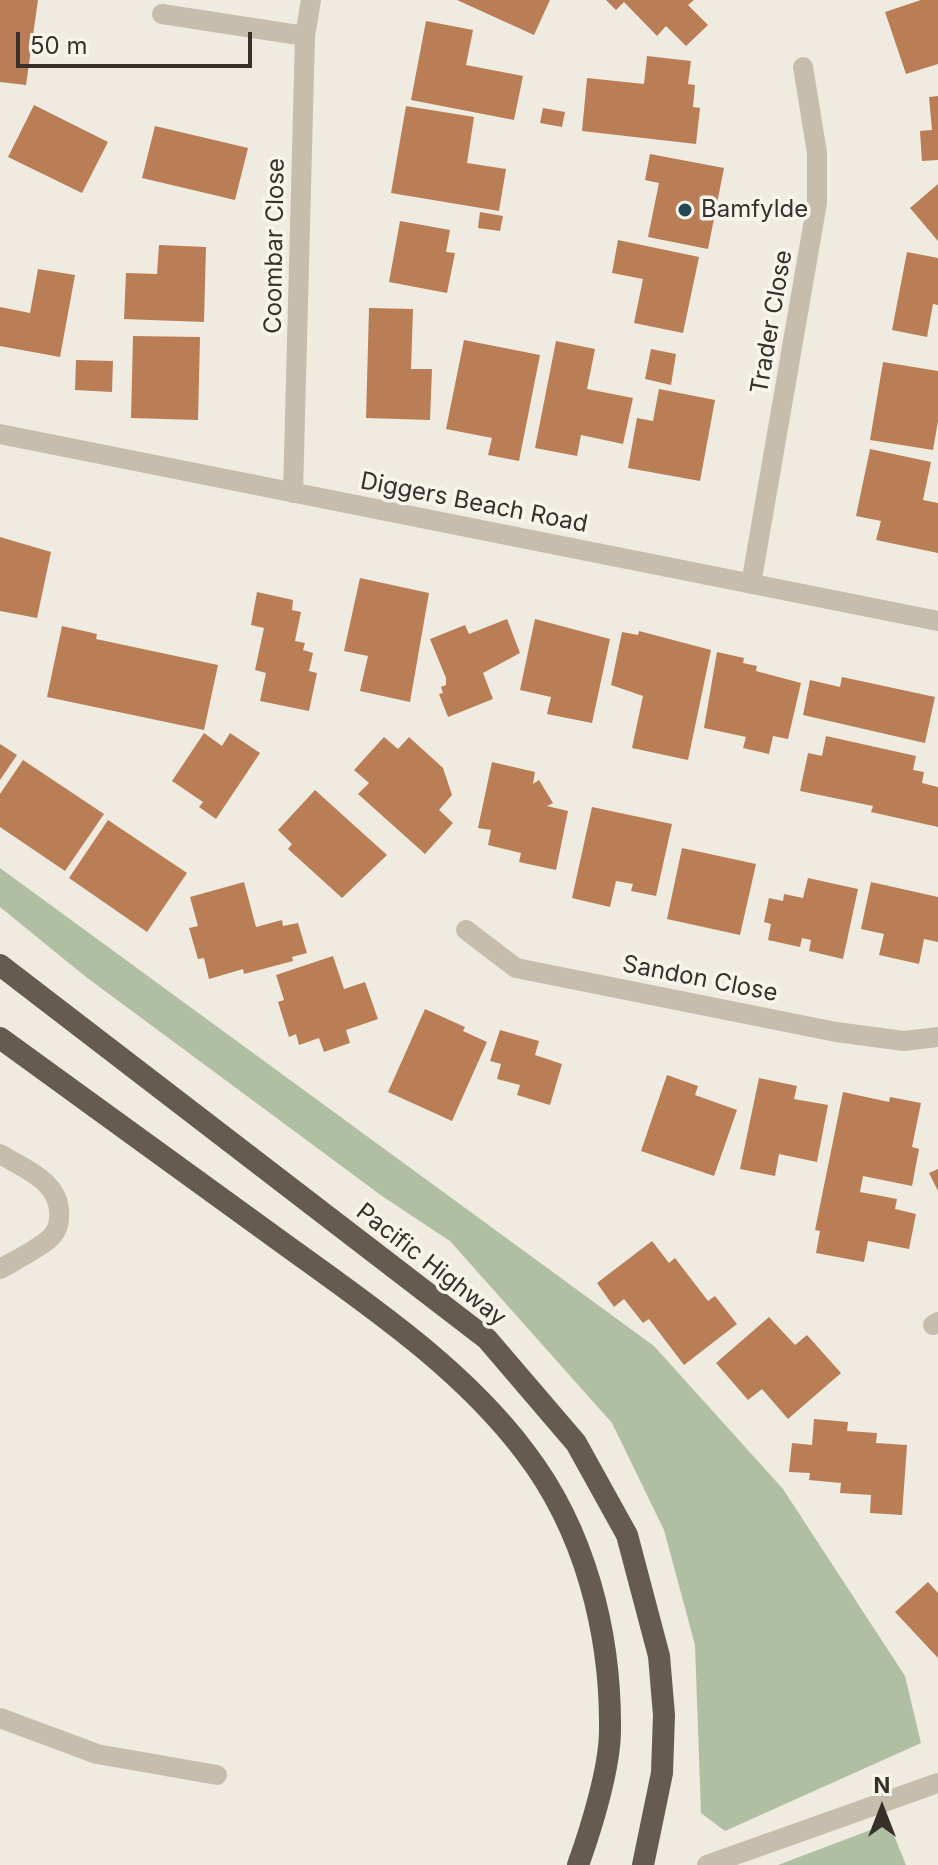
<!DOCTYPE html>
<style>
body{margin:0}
#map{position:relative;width:938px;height:1865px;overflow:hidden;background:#f0ebe0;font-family:Inter,sans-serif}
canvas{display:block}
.north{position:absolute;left:842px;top:1769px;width:80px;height:80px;-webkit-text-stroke:6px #f8f5ec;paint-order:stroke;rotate:0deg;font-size:22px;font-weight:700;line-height:32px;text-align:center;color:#37302b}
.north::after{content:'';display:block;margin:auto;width:28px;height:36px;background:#37302b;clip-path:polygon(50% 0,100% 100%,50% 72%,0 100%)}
.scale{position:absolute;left:16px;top:32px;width:236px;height:36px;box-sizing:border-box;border:4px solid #37302b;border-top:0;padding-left:10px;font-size:24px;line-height:28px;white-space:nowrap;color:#37302b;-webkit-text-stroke:6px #f8f5ec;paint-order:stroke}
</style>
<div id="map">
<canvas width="938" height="1865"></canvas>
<div class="north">N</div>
<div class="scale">50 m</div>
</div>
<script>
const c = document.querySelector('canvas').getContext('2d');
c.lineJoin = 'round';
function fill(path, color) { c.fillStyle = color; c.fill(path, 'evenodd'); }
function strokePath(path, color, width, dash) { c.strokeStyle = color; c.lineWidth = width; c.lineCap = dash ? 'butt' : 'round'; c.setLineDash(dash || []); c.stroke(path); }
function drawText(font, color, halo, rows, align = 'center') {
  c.font = font + ' Inter,sans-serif'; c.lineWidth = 7; c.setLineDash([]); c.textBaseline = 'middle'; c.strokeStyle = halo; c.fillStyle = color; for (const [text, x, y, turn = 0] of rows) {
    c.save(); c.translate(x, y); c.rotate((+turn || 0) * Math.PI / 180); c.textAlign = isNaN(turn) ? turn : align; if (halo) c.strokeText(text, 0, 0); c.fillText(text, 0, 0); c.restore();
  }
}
fill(new Path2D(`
 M0 868 654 1346 783 1489 905 1676 921 1743 725 1831 701 1813 695 1645 664 1530 612 1423 450 1241 382 1196 86 977 0 907Z
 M889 1823 906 1865H778Z`), '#b0bea1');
fill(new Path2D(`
 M0 0H38L26 85 0 82Z
 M457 0H550L534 35Z
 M606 0H694L688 5 708 25 686 46 666 26 657 36 624 2 616 10Z
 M921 0H938V64L906 74 885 12Z
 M426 21 473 30 466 65 523 76 514 120 411 100Z
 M647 56 691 61 688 84 695 85 693 107 700 108 696 144 582 131 587 78 644 84Z
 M938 96V160L922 161 920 131 932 130 929 97Z
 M34 105 108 142 82 193 8 157Z
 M406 106 474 117 467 163 506 169 499 211 391 193Z
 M543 108 565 112 562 127 540 123Z
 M155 126 248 148 235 200 142 178Z
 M650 154 724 168 708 249 648 237 659 183 645 180Z
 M938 184V241L910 208Z
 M480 212 503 216 500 231 478 228Z
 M400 221 450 230 446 252 455 253 447 293 389 282Z
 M618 240 699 257 683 333 634 323 643 279 612 273Z
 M159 245 206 247 204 322 124 319 126 273 157 274Z
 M907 252 938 258V305L933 304 927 337 892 330Z
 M38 269 75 275 60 357 0 346V307L30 313Z
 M369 308 413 309 411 369H432L430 420 366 418Z
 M133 336 200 337 198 420 131 418Z
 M464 340 540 355 519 461 488 455 492 438 446 429Z
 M556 341 595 349 587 389 633 398 623 444 581 435 577 456 535 448Z
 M651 349 676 354 671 385 645 379Z
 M76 360 113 361 112 392 75 390Z
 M883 362 938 371V421L933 450 870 440Z
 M659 389 715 400 700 481 628 468 637 418 653 421Z
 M870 449 931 462 923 500 938 503V553L876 540 881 521 856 516Z
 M0 537 51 552 37 618 0 611Z
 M360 578 429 593 410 702 360 691 368 656 344 651Z
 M257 592 293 600 292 610 301 612 295 641 305 643 303 650 313 653 309 671 317 673 309 711 260 701 266 673 255 670 264 628 251 625Z
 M507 619 520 653 483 673 493 699 448 717 439 694 443 693 441 687 446 685V678L430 639 465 625 469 634Z
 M535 619 610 639 592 723 547 714 551 697 520 690Z
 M62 626 97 634 96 639 218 665 204 730 47 697Z
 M639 631 711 650 688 760 632 748 643 696 611 685 622 632 638 635Z
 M717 652 744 658 743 663 757 666 756 671 801 683 788 739 773 736 769 754 743 748 746 737 704 728Z
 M842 677 935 697 925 743 803 715 810 680 840 687Z
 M204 733 222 746 230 733 260 753 216 819 199 807 203 802 172 781Z
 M826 736 916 756 913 770 924 772 922 783 938 787V827L871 812 873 806 800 791 808 753 822 756Z
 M384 737 398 749 409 737 443 768 452 795 439 810 453 823 425 854 358 794 369 783 354 770Z
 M0 744 17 755 0 780Z
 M23 760 104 814 65 871 0 827V794Z
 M492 762 535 772 533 784 539 780 553 803 547 806 568 811 556 870 519 862 521 853 488 845 491 830 478 828Z
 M315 790 387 855 342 898 288 849 292 844 278 830Z
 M592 807 672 824 656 896 631 891 633 884 616 881 610 907 572 898Z
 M108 820 187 873 147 932 69 878Z
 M682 848 756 864 740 935 667 919Z
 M808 878 858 889 843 959 809 951 811 940 802 938 800 947 768 940 771 924 764 922 769 898 783 901 784 894 803 898Z
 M244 882 256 927 282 920 283 926 298 923 307 953 292 957 293 961 244 974 243 969 209 979 204 958 198 959 189 928 198 926 190 897Z
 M871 882 938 897V942L924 939 919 964 879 955 884 934 861 929Z
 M333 956 344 989 365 982 378 1019 346 1030 350 1043 324 1052 319 1038 299 1045 296 1034 289 1037 278 1002 284 1000 276 975Z
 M425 1009 465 1027 463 1031 487 1042 452 1121 388 1092Z
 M500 1030 539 1041 535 1055 562 1064 550 1105 517 1095 520 1085 497 1079 501 1064 490 1061Z
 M667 1075 698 1086 695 1095 737 1110 714 1176 641 1151Z
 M759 1078 797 1086 794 1099 828 1105 817 1162 779 1154 775 1176 740 1169Z
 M843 1092 889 1102 890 1097 921 1103 912 1147 919 1149 912 1186 863 1176 860 1192 897 1199 895 1209 916 1214 909 1249 868 1241 864 1262 816 1253 820 1231 815 1230Z
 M938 1169V1191L929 1173Z
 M652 1241 669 1263 675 1258 708 1301 715 1296 737 1324 684 1365 649 1319 643 1323 624 1299 614 1307 597 1283Z
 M769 1317 795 1345 807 1335 841 1373 788 1419 762 1389 748 1400 716 1363Z
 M814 1419 848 1422 847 1431 877 1433 876 1443 907 1445 902 1515 870 1513 871 1495 840 1493 841 1483 809 1480 810 1473 789 1472 792 1443 812 1445Z
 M928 1582 938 1593V1658L895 1612Z`), '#b97e55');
strokePath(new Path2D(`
 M162 14 305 36
 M293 493 305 36 311 0
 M751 584 817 203V153L803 67
 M466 930 516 968 836 1032 904 1041 938 1037
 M0 1154C26 1170 62 1182 59 1218 59 1227 55 1234 48 1240 34 1251 16 1260 0 1269
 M933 1325 938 1322
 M0 1718 97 1754 217 1775
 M707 1865 938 1783`), '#c7bdad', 20);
strokePath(new Path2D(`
 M0 434 938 621`), '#c7bdad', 20);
strokePath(new Path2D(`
 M0 965 487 1339 576 1443 627 1535 659 1656 664 1715 662 1773 643 1865
 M0 1038C90 1103 179 1168 269 1233 358 1298 458 1363 525 1452 585 1530 611 1633 610 1730 610 1768 591 1829 578 1865`), '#665b50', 22);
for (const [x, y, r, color] of [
 [685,210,8,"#244954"]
]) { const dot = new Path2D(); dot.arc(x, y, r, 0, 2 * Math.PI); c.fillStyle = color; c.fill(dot); strokePath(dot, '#f8f5ec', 3); }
drawText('24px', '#37302b', '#f8f5ec', [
 ["Bamfylde",701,210]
], 'left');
drawText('24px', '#37302b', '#f8f5ec', [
 ["Coombar Close",275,246,-89],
 ["Trader Close",772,322,-80],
 ["Diggers Beach Road",474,503,11],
 ["Sandon Close",700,979,11],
 ["Pacific Highway",431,1265,38]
]);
</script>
